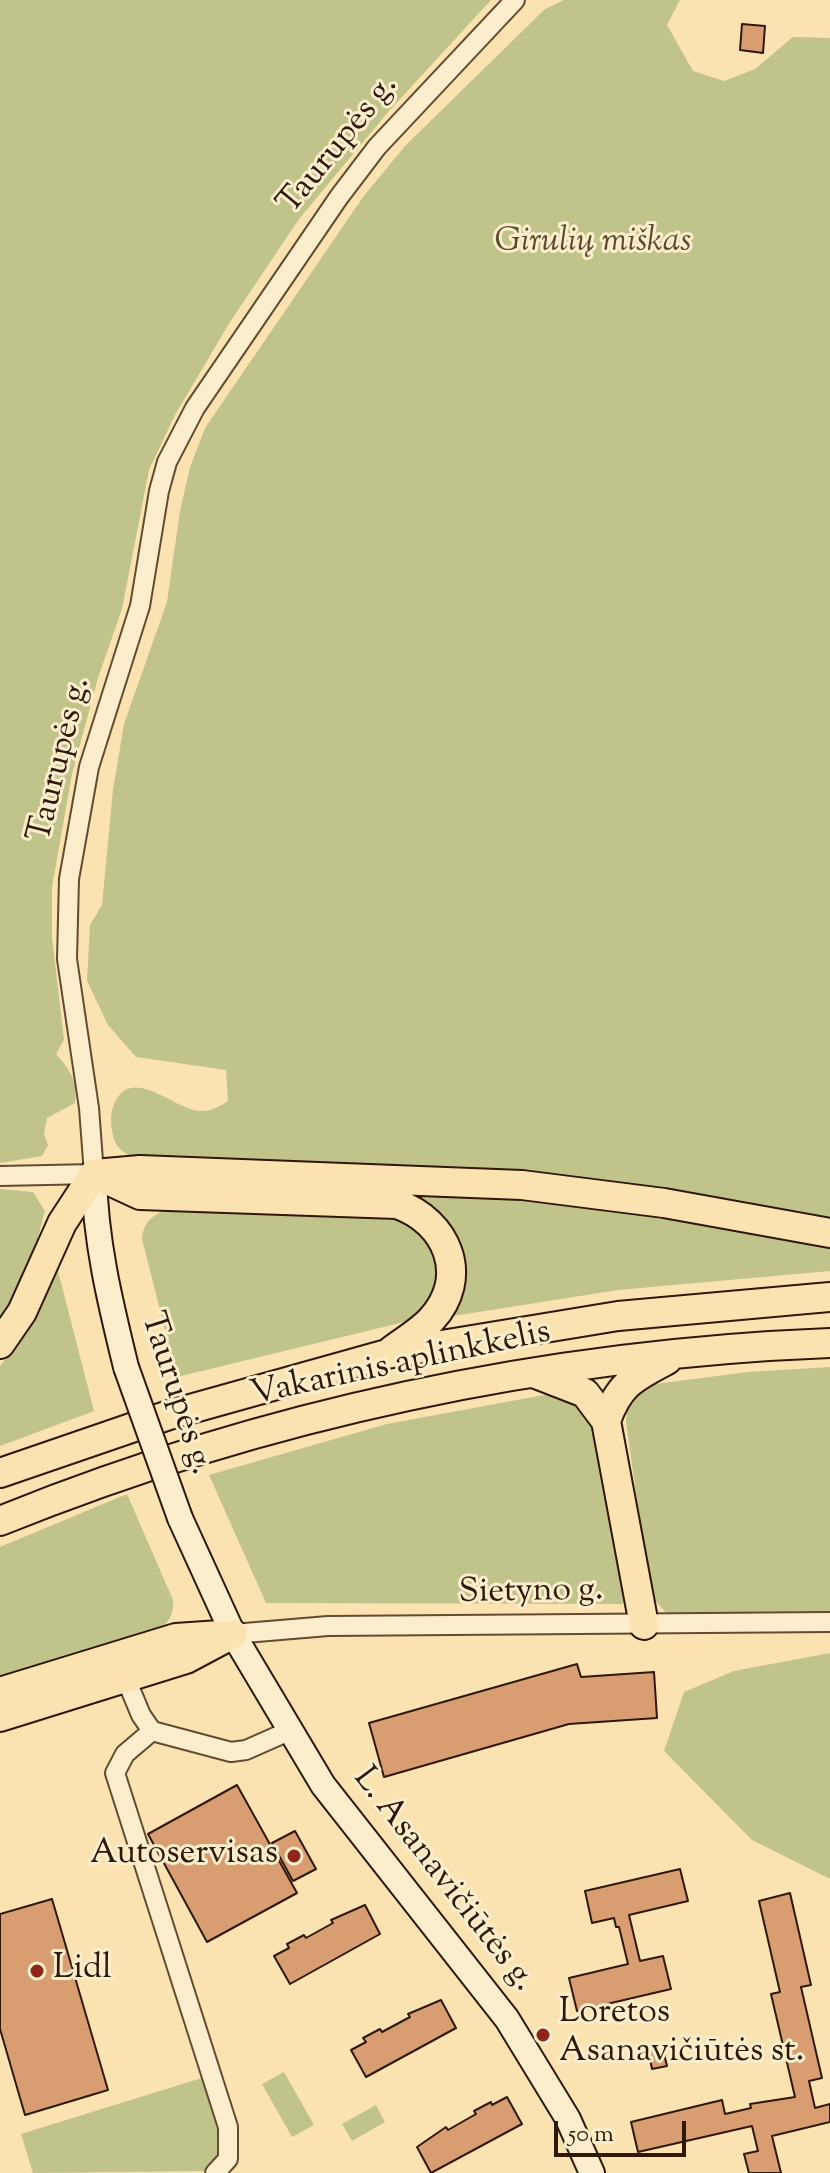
<!DOCTYPE html>
<meta charset="utf-8">
<style>
body{margin:0}
#map{position:relative;width:830px;height:2173px;overflow:hidden;background:#fae3b1;font-family:"Sorts Mill Goudy",serif}
canvas{display:block}
.scale{position:absolute;left:554px;top:2121px;width:132px;height:36px;box-sizing:border-box;border:4px solid #2f1806;border-top:0;padding-left:10px;font-size:24px;line-height:28px;white-space:nowrap;color:#2f1806;-webkit-text-stroke:6px #fcedcc;paint-order:stroke}
</style>
<div id="map">
<canvas width="830" height="2173"></canvas>
<div class="scale">50 m</div>
</div>
<script>
const c = document.querySelector('canvas').getContext('2d');
c.lineJoin = 'round';
function fill(path, color) { c.fillStyle = color; c.fill(path, 'evenodd'); }
function strokePath(path, color, width, dash) { c.strokeStyle = color; c.lineWidth = width; c.lineCap = dash ? 'butt' : 'round'; c.setLineDash(dash || []); c.stroke(path); }
function drawText(font, color, halo, rows, align = 'center') {
  c.font = font + ' "Sorts Mill Goudy",serif'; c.lineWidth = 6; c.setLineDash([]); c.textBaseline = 'middle'; c.strokeStyle = halo; c.fillStyle = color; for (const [text, x, y, turn = 0] of rows) {
    c.save(); c.translate(x, y); c.rotate((+turn || 0) * Math.PI / 180); c.textAlign = isNaN(turn) ? turn : align; if (halo) c.strokeText(text, 0, 0); c.fillText(text, 0, 0); c.restore();
  }
}
fill(new Path2D(`
 M0 0H491L389 111 299 219 230 322 175 415 149 470 122 609 98 678 72 774 52 887V937L64 1040 56 1054C70 1070 78 1081 75 1103L47 1118 44 1134 48 1145 42 1156 0 1163Z
 M564 0H680L667 25 693 71 724 81 755 69 793 37 830 38V1227L133 1158C123 1152 116 1148 113 1136 110 1124 110 1111 116 1100 133 1069 171 1105 194 1110 207 1113 218 1108 228 1101L226 1070 136 1057 108 1025 87 981 90 925 102 905 113 790 124 724 167 602 180 511 190 467 205 428 363 197 405 146 545 9Z
 M0 1189 33 1192 45 1211 26 1282 0 1328Z
 M407 1195 510 1197 652 1214 830 1249V1271L618 1290 447 1317 455 1303Z
 M171 1207 400 1217C444 1242 455 1305 400 1323L177 1377 142 1239C143 1221 155 1214 171 1207Z
 M57 1267 94 1411 0 1446V1366L28 1329Z
 M830 1367V1613L684 1618 668 1615 653 1598 648 1578 626 1422C627 1402 637 1392 655 1384L748 1372Z
 M560 1392 591 1415 628 1592 622 1604 266 1603 209 1475 387 1424Z
 M127 1494 173 1600C174 1613 170 1619 161 1630L0 1682V1547Z
 M830 1653V1879L752 1840 664 1751 684 1692 734 1671Z
 M284 2072 314 2125 292 2137 262 2084Z
 M205 2077 224 2148 209 2171 33 2173 21 2134Z
 M376 2105 385 2122 352 2141 342 2124Z`), '#c0c38a');
const building = new Path2D(`
 M742 24 765 26 763 53 740 50Z
 M577 1664 581 1677 654 1672 657 1718 569 1724 384 1777 369 1723Z
 M237 1785 297 1893 207 1942 148 1834Z
 M295 1831 316 1869 293 1881 272 1843Z
 M680 1869 688 1901 629 1915 640 1961 663 1956 671 1989 577 2011 569 1978 628 1964 619 1927H616L614 1918 592 1923 585 1891Z
 M790 1893 811 1985 801 1987 822 2078 809 2081 815 2108 830 2104V2122L772 2136 781 2173H749L744 2154 758 2151 752 2126 638 2152 631 2122 722 2100 725 2114 751 2108 750 2104 795 2097 771 1994 780 1992 759 1901Z
 M52 1899 108 2090 25 2115 0 2029V1914Z
 M365 1905 380 1934 290 1984 274 1956 289 1948 287 1944 304 1935 306 1938 333 1923 331 1920Z
 M441 2000 456 2028 366 2077 351 2050 366 2042 363 2038 380 2029 382 2032 410 2017 408 2014Z
 M662 2046 667 2066 652 2069 648 2049Z
 M507 2097 522 2124 431 2173 417 2147 446 2127 448 2130 476 2114 474 2111 491 2102 492 2105Z`);
fill(building, '#d89e72');
strokePath(building, '#2f1806', 2);
const minor = new Path2D(`
 M0 1176 94 1174 89 1108 67 959 69 879 89 767 140 606 159 491 167 462 195 408 339 197 377 147 515 0
 M233 1634 328 1626 830 1622
 M126 1679 141 1715 152 1731 231 1752 246 1750 289 1731
 M152 1731 125 1754 115 1773 228 2127V2159L215 2173`);
const secondary = new Path2D(`
 M94 1174C95 1240 110 1302 126 1367
 M180 1518 233 1634 323 1785 507 2019 568 2119 592 2173`);
const trunk = new Path2D(`
 M94 1174 140 1170 522 1185 664 1203 830 1233
 M97 1175 140 1195 397 1204C447 1221 471 1277 431 1320 420 1332 404 1341 391 1351
 M0 1344 22 1312 62 1223 94 1174
 M536 1374 585 1393 606 1421 644 1625
 M606 1421C619 1384 633 1378 667 1360
 M0 1473 169 1415 387 1354 618 1316 830 1297
 M0 1521C264 1414 546 1354 830 1343
 M0 1692 176 1638 220 1635
 M0 1717 186 1659 233 1634`);
strokePath(minor, '#624b31', 22);
strokePath(secondary, '#2f1806', 28);
strokePath(trunk, '#2f1806', 32);
strokePath(minor, '#fcedcc', 18);
strokePath(secondary, '#fcedcc', 24);
strokePath(trunk, '#fae3b1', 28);
const secondaryBridge = new Path2D(`
 M126 1367 180 1518`);
strokePath(secondaryBridge, '#2f1806', 28, []);
strokePath(secondaryBridge, '#fcedcc', 24);
for (const [x, y, r, color] of [
 [294,1856,8,"#8f2418"],
 [37,1971,8,"#8f2418"],
 [543,2035,8,"#8f2418"]
]) { const dot = new Path2D(); dot.arc(x, y, r, 0, 2 * Math.PI); c.fillStyle = color; c.fill(dot); strokePath(dot, '#fcedcc', 3); }
drawText('34px', '#2f1806', '#fcedcc', [
 ["Taurupės g.",340,146,-51],
 ["Taurupės g.",62,760,-76],
 ["Vakarinis aplinkkelis",401,1366,-12],
 ["Taurupės g.",174,1394,72],
 ["Sietyno g.",531,1594,-1],
 ["L. Asanavičiūtės g.",442,1881,52]
]);
drawText('italic 34px', '#5a4b2e', '#fcedcc', [
 ["Girulių miškas",593,244]
]);
drawText('34px', '#2f1806', '#fcedcc', [
 ["Autoservisas",278,1856,"right"],
 ["Lidl",53,1971],
 ["Loretos",559,2015],
 ["Asanavičiūtės st.",559,2054]
], 'left');
</script>
